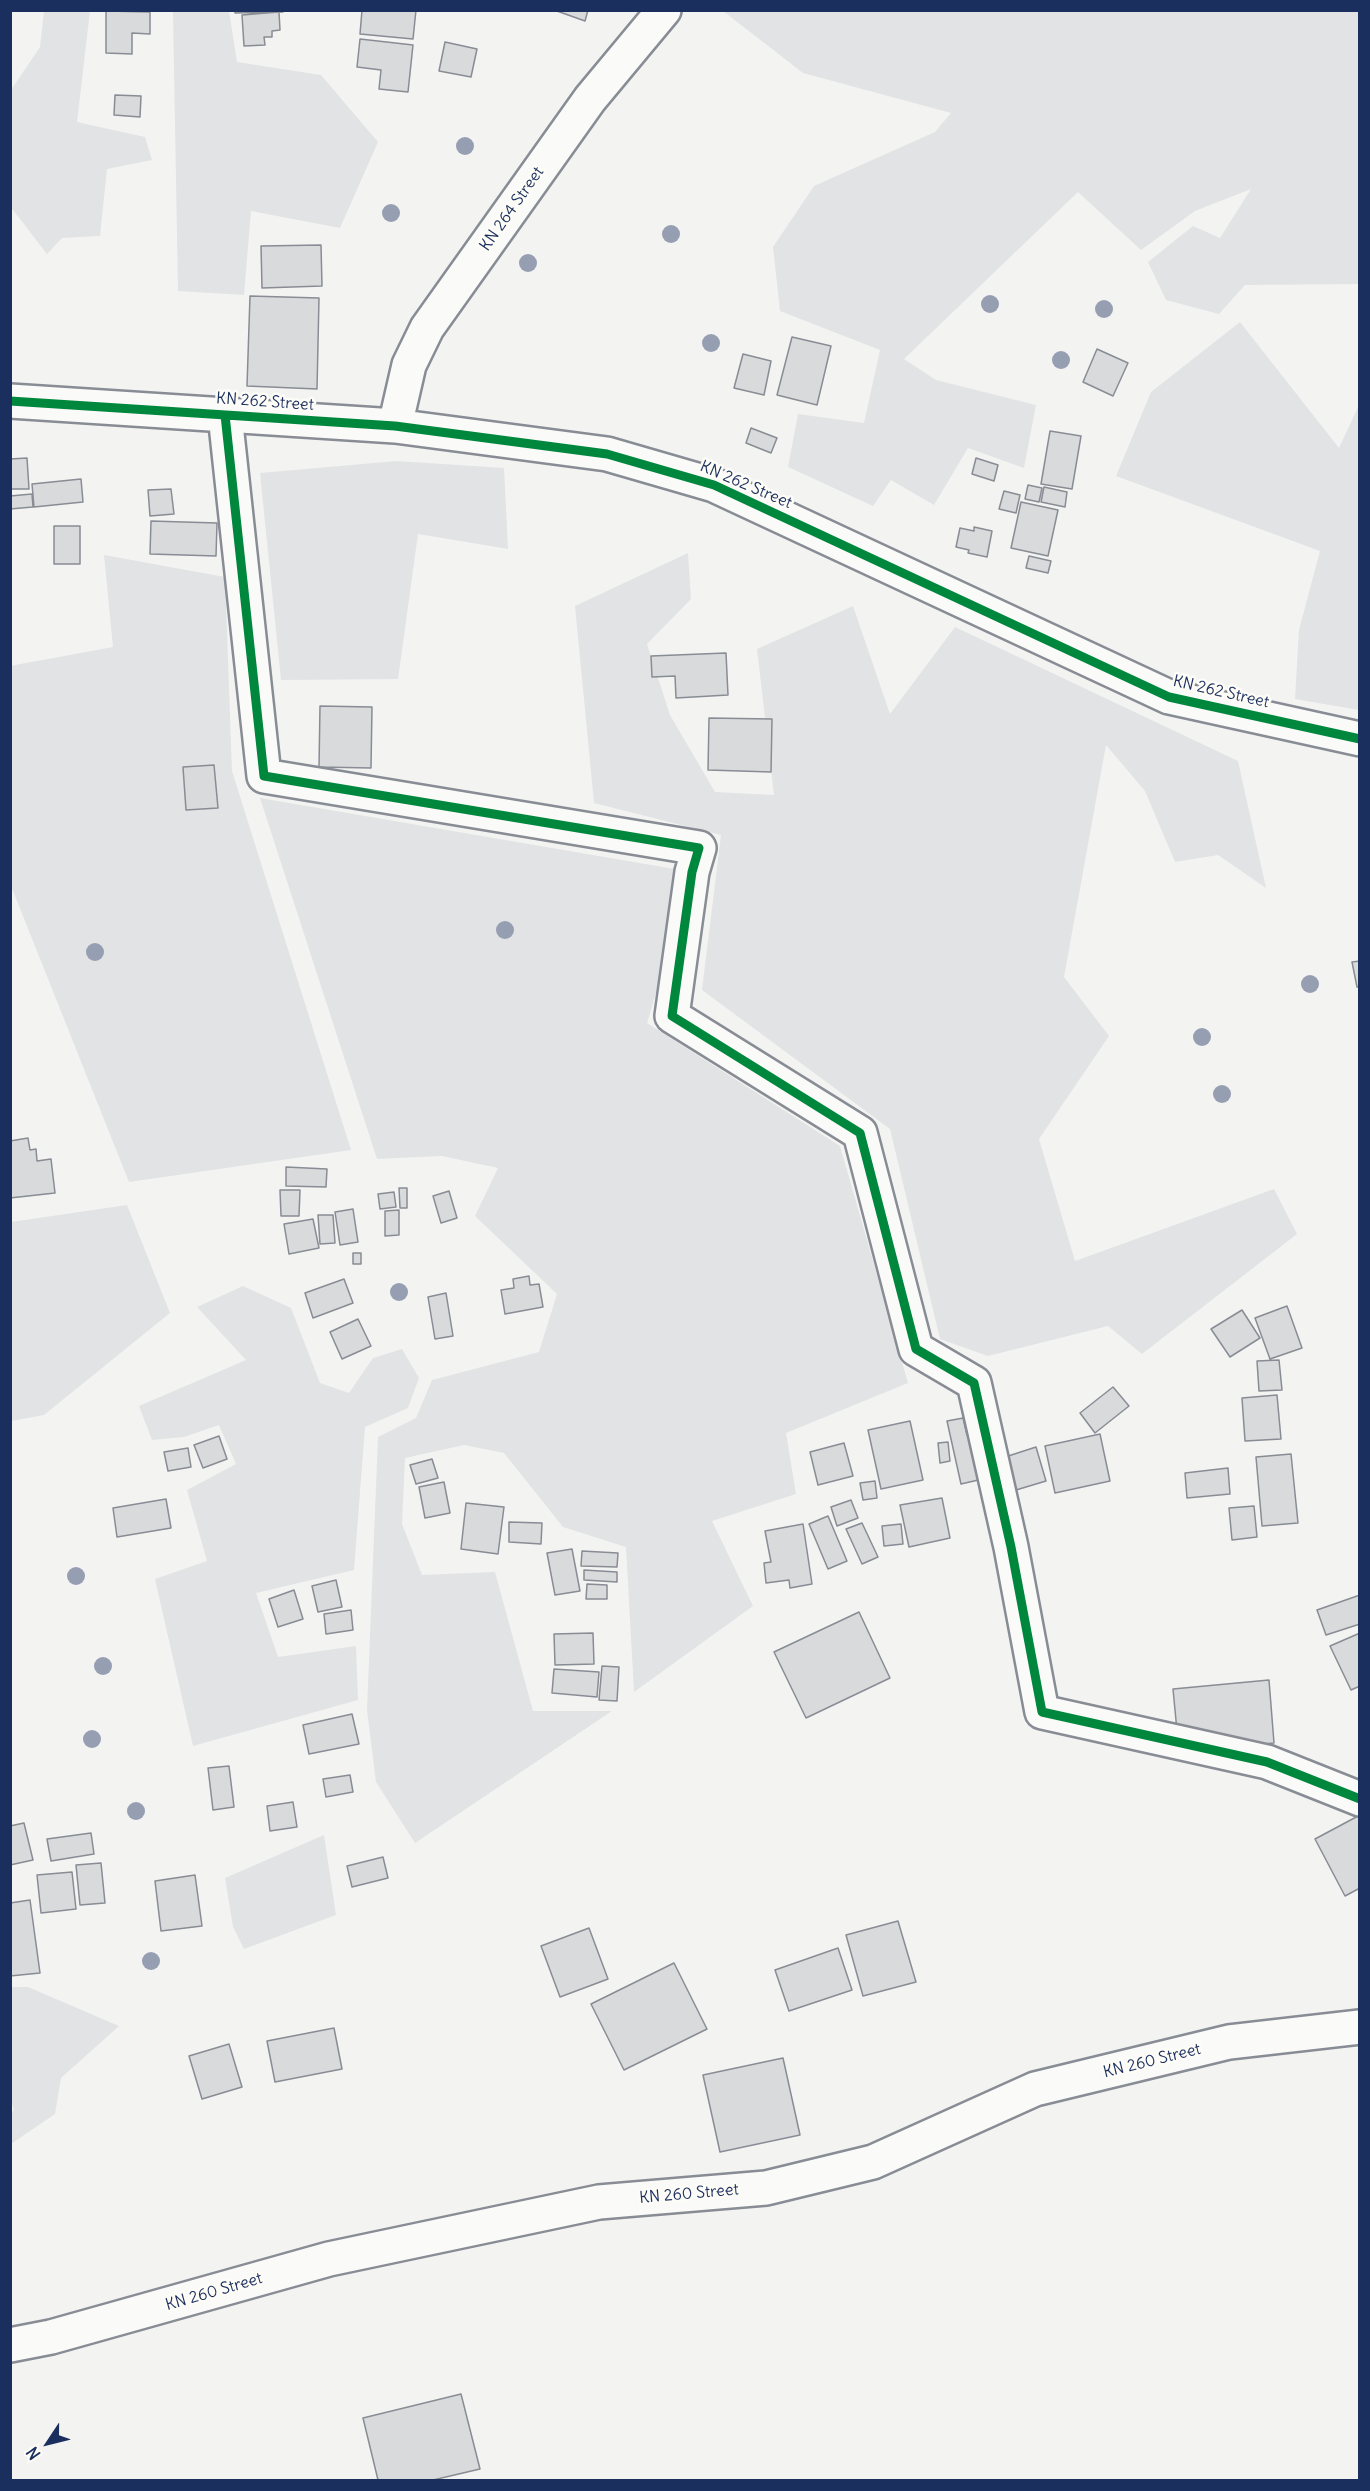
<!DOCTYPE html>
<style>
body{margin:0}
#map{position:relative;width:1370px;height:2491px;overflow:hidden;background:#f3f3f2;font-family:Delius,sans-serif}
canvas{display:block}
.frame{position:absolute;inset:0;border:12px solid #1b2f5e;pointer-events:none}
.north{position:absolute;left:18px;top:2413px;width:60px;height:60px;-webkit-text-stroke:4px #fdfcf7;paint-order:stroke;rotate:235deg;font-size:16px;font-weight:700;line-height:24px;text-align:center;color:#1b2f5e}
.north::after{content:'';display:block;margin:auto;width:21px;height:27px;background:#1b2f5e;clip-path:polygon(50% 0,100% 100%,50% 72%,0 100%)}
</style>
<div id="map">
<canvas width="1370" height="2491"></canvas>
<div class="frame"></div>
<div class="north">N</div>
</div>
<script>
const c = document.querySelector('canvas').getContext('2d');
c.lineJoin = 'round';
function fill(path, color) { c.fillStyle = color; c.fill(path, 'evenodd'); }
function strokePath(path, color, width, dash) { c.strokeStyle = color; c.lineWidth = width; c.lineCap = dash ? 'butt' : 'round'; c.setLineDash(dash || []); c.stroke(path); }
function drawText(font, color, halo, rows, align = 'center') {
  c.font = font + ' Delius,sans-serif'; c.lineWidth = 5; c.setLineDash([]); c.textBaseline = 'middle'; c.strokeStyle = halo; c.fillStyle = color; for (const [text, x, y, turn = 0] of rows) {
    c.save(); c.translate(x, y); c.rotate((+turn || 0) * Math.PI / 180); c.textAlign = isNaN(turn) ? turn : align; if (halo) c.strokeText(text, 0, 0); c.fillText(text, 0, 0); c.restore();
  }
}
fill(new Path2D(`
 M44 11H90L77 122 145 137 152 160 107 169 100 236 62 238 47 254 10 206 11 90 40 47Z
 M173 11H229L237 62 321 75 378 142 340 228 251 211 244 295 178 291Z
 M723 11H1359V284L1245 285 1219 314 1166 300 1148 262 1193 226 1220 238 1251 189 1195 211 1141 250 1078 192 904 359 936 380 1036 405 1024 468 968 448 934 505 891 480 873 506 788 467 798 414 864 423 880 350 780 311 773 247 814 186 935 132 951 113 803 73Z
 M1240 322 1339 448 1359 405V710L1295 699 1299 630 1320 551 1116 476 1151 392Z
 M397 461 504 468 508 549 418 534 398 679 281 680 260 473Z
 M688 553 691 599 647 644 670 715 715 792 774 795 757 649 853 606 890 714 955 627 1238 761 1266 888 1218 855 1175 862 1145 791 1106 745 1064 977 1109 1036 1039 1139 1075 1261 1274 1189 1297 1234 1142 1354 1108 1326 988 1356 940 1339 890 1129 702 990 721 835 594 803 575 606Z
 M104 555 225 577 232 771 351 1150 129 1182 11 886 10 666 113 647Z
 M260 798 692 872 647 1023 840 1146 908 1383 786 1433 796 1494 712 1521 753 1606 634 1692 626 1547 563 1527 504 1453 464 1445 405 1458 402 1524 422 1575 495 1572 533 1711H612L415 1843 376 1782 367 1710 378 1437 416 1418 432 1380 539 1352 557 1294 475 1216 498 1168 442 1156 377 1159Z
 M127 1205 170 1313 44 1415 11 1421V1222Z
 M243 1286 291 1308 320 1383 349 1393 373 1358 402 1349 419 1378 408 1408 365 1427 354 1570 256 1593 278 1657 356 1646 358 1700 193 1746 155 1579 207 1561 187 1490 236 1464 219 1425 184 1437 152 1440 139 1406 246 1360 197 1307Z
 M324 1835 336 1915 244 1949 233 1927 225 1878Z
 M11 1987H28L119 2026 61 2078 55 2114 11 2144V2113L14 2110 10 2096Z`), '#e2e3e5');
const building = new Path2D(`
 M235 10H283V12L235 13Z
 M362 10H416L413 39 360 34Z
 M554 10H588L585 21Z
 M106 11 150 12V34L132 33V54L106 53Z
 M279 12 280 30 272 31V37H264L265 45 244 46 242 15Z
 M360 39 413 45 408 92 379 89 381 70 357 67Z
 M445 42 477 49 471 77 439 71Z
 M115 95 141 96 140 117 114 115Z
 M321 245 322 286 262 288 261 246Z
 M250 296 319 298 317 389 247 386Z
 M792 337 831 346 817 405 777 395Z
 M1097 349 1128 363 1113 396 1083 382Z
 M743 354 771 361 764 395 734 388Z
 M751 428 777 438 771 453 746 443Z
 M1050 431 1081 436 1072 489 1041 484Z
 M27 458 29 489H10V459Z
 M976 458 998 465 994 481 972 474Z
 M81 479 83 502 34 507 32 484Z
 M1028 485 1042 488 1039 502 1025 499Z
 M1044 487 1067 492 1065 507 1041 502Z
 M171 489 174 514 150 516 148 490Z
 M1004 491 1020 495 1016 513 999 509Z
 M32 494 33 507 10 509V496Z
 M1021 502 1058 510 1048 556 1011 548Z
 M151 521 217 523 216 556 150 554Z
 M54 526H80V564H54Z
 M974 527 992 531 987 557 968 553 969 550 956 547 960 528 974 531Z
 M1029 556 1051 561 1048 573 1026 568Z
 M726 653 728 695 676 698 675 676 652 677 651 656Z
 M320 706 372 707 371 768 319 767Z
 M709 718 772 719 771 772 708 770Z
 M214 765 218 808 186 810 183 767Z
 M1360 961V987H1357L1352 962Z
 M28 1138 30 1150 36 1149 37 1161 51 1159 55 1193 10 1198V1141Z
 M286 1167 327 1169 326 1187 286 1186Z
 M399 1188H407V1208H400Z
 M280 1190H300L299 1216H281Z
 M449 1191 457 1218 441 1223 433 1196Z
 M394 1192 396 1207 380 1209 378 1194Z
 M353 1209 358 1242 340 1245 335 1212Z
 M399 1210V1235L385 1236V1211Z
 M318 1215H333L335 1243 320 1244Z
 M313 1219 319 1248 289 1254 284 1224Z
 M353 1253H361V1264H353Z
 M529 1276 530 1285 539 1284 543 1307 505 1314 501 1290 514 1288 513 1279Z
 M344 1279 353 1303 313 1318 305 1293Z
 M446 1293 453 1336 435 1339 428 1297Z
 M1287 1306 1302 1348 1270 1359 1255 1318Z
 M1242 1310 1260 1338 1230 1357 1211 1329Z
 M358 1319 371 1346 342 1359 330 1332Z
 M1279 1360 1282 1390 1259 1391 1257 1361Z
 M1113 1387 1129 1406 1095 1433 1080 1413Z
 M1277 1395 1281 1439 1245 1441 1242 1398Z
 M963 1418 967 1435 977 1434 987 1478 961 1484 947 1421Z
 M910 1421 923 1480 881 1489 868 1430Z
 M1100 1434 1110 1481 1055 1493 1045 1446Z
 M219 1436 227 1459 203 1468 194 1445Z
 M948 1442 950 1461 940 1463 938 1443Z
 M844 1443 853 1476 818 1485 810 1452Z
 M1036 1447 1046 1481 1006 1493 996 1460Z
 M188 1448 191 1467 168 1471 164 1452Z
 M1291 1454 1298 1523 1262 1526 1256 1457Z
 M432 1459 438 1478 416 1484 410 1465Z
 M1228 1468 1230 1494 1187 1498 1185 1473Z
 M875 1481 877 1498 863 1500 860 1483Z
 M444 1482 450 1513 425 1518 419 1487Z
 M942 1498 950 1538 909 1547 900 1505Z
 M166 1499 171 1528 117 1537 113 1508Z
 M851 1500 858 1518 837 1526 831 1507Z
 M466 1503 504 1507 498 1554 461 1549Z
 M1254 1506 1257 1537 1232 1540 1229 1508Z
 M828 1516 847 1561 828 1569 809 1524Z
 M509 1522 542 1523 541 1544 509 1542Z
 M862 1523 878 1557 862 1564 846 1529Z
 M803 1524 812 1584 790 1588 789 1580 766 1583 764 1563 771 1562 765 1531Z
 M901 1524 903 1544 884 1546 882 1526Z
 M572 1549 580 1591 555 1595 547 1553Z
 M582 1551 618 1553 617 1567 581 1566Z
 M584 1570 617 1572V1582L584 1580Z
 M336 1580 342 1607 318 1612 312 1586Z
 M587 1584 607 1585V1599H586Z
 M294 1590 303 1619 278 1627 269 1599Z
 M1360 1595V1624L1326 1635 1317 1610Z
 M351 1610 353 1630 326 1634 324 1614Z
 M859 1612 890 1678 806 1718 774 1652Z
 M593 1633 594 1664 555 1665 554 1634Z
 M1360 1633V1686L1351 1690 1330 1646Z
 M602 1666 619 1667 617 1701 599 1700Z
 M554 1669 599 1672 597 1697 552 1693Z
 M1269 1680 1274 1743 1179 1752 1173 1689Z
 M352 1714 359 1744 309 1754 303 1725Z
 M229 1766 234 1807 213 1810 208 1768Z
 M350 1775 353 1792 326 1797 323 1779Z
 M293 1802 297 1827 270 1831 267 1806Z
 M1360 1815V1888L1345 1896 1315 1839Z
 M24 1823 33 1860 10 1865V1826Z
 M91 1833 94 1854 51 1861 47 1839Z
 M383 1857 388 1878 352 1887 347 1866Z
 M101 1863 105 1903 80 1905 76 1865Z
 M72 1872 76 1909 41 1913 37 1875Z
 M195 1875 202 1926 161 1931 155 1881Z
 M30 1900 40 1973 10 1976V1903Z
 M898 1921 916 1982 863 1996 846 1935Z
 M589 1928 608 1979 560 1997 541 1946Z
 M838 1948 852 1990 789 2011 775 1970Z
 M674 1963 707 2029 624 2070 591 2004Z
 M334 2028 342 2069 275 2082 267 2041Z
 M229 2044 242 2087 202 2099 189 2056Z
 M783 2058 800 2135 720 2152 703 2075Z
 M461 2394 480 2469 433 2480H378L363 2418Z`);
fill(building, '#d9dadb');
strokePath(building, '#888c94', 1.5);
const minor = new Path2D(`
 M10 401 395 426 607 454 714 485 1169 697 1360 739
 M225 415 264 776 699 848 692 872 672 1016 860 1133 916 1349 974 1383 1011 1547 1042 1712 1267 1762 1360 1799
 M395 426 409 365 427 328 590 99 664 10
 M10 2345 51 2337 329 2259 599 2202 766 2188 873 2162 1035 2089 1229 2042 1360 2027`);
strokePath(minor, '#888c94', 38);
strokePath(minor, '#fafaf8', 33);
strokePath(new Path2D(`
 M10 401 395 426 607 454 714 485 1169 697 1360 739
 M225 415 264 776 699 848 692 872 672 1016 860 1133 916 1349 974 1383 1011 1547 1042 1712 1267 1762 1360 1799`), '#00873e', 9);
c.fillStyle = '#969eb2';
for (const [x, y] of [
 [465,146],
 [391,213],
 [671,234],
 [528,263],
 [990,304],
 [1104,309],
 [711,343],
 [1061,360],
 [505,930],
 [95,952],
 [1310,984],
 [1202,1037],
 [1222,1094],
 [399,1292],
 [76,1576],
 [103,1666],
 [92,1739],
 [136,1811],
 [151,1961]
]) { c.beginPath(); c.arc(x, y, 9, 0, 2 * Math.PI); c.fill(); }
drawText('16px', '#1b2f5e', '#fdfcf7', [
 ["KN 264 Street",512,209,-55],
 ["KN 262 Street",265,402,4],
 ["KN 262 Street",746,485,23],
 ["KN 262 Street",1221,692,13],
 ["KN 260 Street",1152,2061,-14],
 ["KN 260 Street",689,2194,-5],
 ["KN 260 Street",214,2292,-16]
]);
</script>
